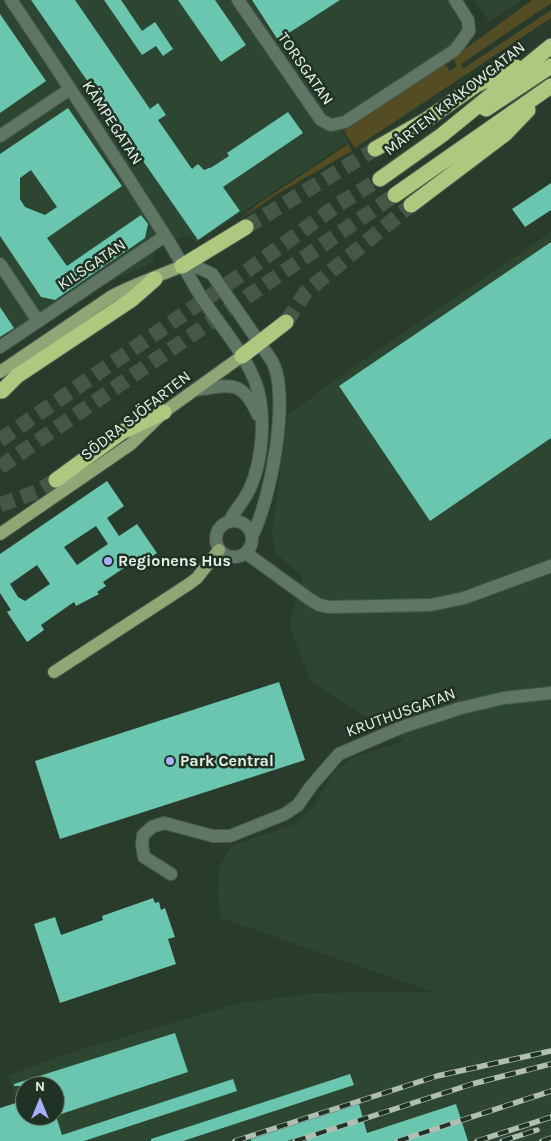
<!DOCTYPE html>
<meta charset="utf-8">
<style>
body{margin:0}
#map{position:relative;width:551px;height:1141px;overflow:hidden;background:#293c2c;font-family:Karla,sans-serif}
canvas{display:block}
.north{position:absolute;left:15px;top:1076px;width:50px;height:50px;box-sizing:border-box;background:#1f3223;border:1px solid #6f7f72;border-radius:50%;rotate:0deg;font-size:14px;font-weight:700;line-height:20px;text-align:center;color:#e7f3e9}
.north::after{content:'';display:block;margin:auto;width:18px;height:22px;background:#a9b0fc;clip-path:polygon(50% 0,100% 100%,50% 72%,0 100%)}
</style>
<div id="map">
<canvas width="551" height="1141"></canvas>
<div class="north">N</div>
</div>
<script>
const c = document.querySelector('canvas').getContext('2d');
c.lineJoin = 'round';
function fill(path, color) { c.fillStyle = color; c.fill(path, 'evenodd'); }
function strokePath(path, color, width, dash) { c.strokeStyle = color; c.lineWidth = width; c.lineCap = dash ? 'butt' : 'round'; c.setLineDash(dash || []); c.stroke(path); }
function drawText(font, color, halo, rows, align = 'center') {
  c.font = font + ' Karla,sans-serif'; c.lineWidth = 5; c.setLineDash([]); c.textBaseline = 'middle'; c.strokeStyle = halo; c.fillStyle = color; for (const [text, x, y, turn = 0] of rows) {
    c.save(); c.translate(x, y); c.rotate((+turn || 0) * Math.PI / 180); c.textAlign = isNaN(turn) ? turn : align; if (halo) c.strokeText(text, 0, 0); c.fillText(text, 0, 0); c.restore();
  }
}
fill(new Path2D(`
 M0 0H446L462 23 461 38 343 119 341 129 348 142 196 243 188 235 155 249 153 262 90 291 0 352Z
 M474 0H522L489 22Z
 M551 232V1141H30L8 1075 76 1051 237 1004 315 993 433 992 221 918 218 895 219 867 231 846 295 824 315 805 334 771 352 758 404 741 311 682 289 624 303 577 278 555 274 549 272 533 288 415 340 376ZM25 1086H55V1116H25Z`), '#2c4632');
fill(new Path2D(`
 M532 0H551V3L461 64 463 69 551 10V18L355 148 344 131 445 64 450 71 457 66 453 58Z
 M348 144 352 151 279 193 240 219 258 204Z`), '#544c22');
fill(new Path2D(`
 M31 0H75L150 109 158 103 166 115 158 120 192 169 198 164 204 170 212 167 229 156 227 153 288 112 303 133 223 187 240 211 198 240Z
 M104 0H121L142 31 155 22 173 49 163 56 156 46 142 55Z
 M178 0H215L246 45 221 62Z
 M252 0H340L278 40Z
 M0 14 46 81 0 113Z
 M68 108 122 186 47 238 67 266 141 215 148 224 145 238 55 300 41 297 0 236V154ZM31 170 57 207 45 215 25 207 20 199V178Z
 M551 183V210L525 227 512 209Z
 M551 242V438L430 521 339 386Z
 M0 307 14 328 0 337Z
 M107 481 124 506 107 518 119 536 137 524 157 553 140 565 136 560 103 582 106 586 97 592 99 594 76 606 74 602 41 625 44 630 27 642 7 612 11 610 0 593V554ZM96 526 108 544 77 565 64 547ZM37 565 50 584 25 601 18 597 10 584Z
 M279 682 305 760 60 839 35 761Z
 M153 898 155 903 159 902 161 910 165 908 175 937 168 939 176 964 60 1003 34 924 55 917 61 935 103 920 102 916Z
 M175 1033 188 1072 55 1116V1086H14V1084Z
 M350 1074 354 1085 183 1141H151V1139Z
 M233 1079 237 1091 84 1141H0V1108L25 1100V1116H56L62 1135Z
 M359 1104 367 1133 456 1104 468 1141H307L306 1135 287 1141H251V1139Z`), '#6bc6b0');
strokePath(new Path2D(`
 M246 227 375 149
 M286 322 306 292 411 205
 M0 440 248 270 339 204 380 179
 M0 467 395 195
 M0 505 36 492 56 480`), '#465748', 15, [15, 8]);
const minor = new Path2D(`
 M11 0C63 77 114 155 164 234 177 254 188 275 200 295 220 327 254 362 260 399 265 429 261 473 244 499 239 507 234 511 230 521
 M238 0 321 120 331 125 345 122 455 50 469 31 468 20 455 0
 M0 136 70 89
 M0 264 38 321
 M182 266 199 268 212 274 272 361C291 396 270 502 252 536
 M0 347 165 236
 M196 390C231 385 242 379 258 415
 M216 539a18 18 0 1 1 36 0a18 18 0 1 1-36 0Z
 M246 553 308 598 319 605 329 607 431 605 464 598 551 566
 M171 874 144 857 142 845 143 835 152 827 164 823 213 836H230L285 814 298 805 312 785 339 754 402 727 461 708 504 698 551 693`);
const major = new Path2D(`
 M0 372 112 296C135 284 159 276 182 266
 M0 534 131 444 164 412 242 356
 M54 672 189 584 197 578 219 550`);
const highway = new Path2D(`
 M486 109 551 66
 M375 149 426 120 476 85 516 67
 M380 179 442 135 551 46
 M395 195 551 86
 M411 205 505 134 528 110
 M182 266 246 227
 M242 356 286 322
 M2 391 17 376 131 300 155 279
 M56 480 122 432 164 412`);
strokePath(minor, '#48594c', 14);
strokePath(major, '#48594c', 14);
strokePath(highway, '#48594c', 17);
strokePath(minor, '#607664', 12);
strokePath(major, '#8fa775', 12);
strokePath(highway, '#afc880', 15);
const rail = new Path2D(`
 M235 1141 437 1076 551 1051
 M295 1141 472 1084 551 1064
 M398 1141 551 1091
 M477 1141 551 1117
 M502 1141 537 1130
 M542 1141 551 1138`);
strokePath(rail, '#b1bfb3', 5.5);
strokePath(rail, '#1f3223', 4, [11]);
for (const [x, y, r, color] of [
 [108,561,5,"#a9b0fc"],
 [170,761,5,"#a9b0fc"]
]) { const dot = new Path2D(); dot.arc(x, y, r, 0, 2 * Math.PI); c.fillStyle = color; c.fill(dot); strokePath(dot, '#1f3223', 2); }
drawText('16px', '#e7f3e9', '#1f3223', [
 ["TORSGATAN",305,69,55],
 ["MÅRTEN KRAKOWGATAN",455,99,-38],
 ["KÄMPEGATAN",112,123,57],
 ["KILSGATAN",92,265,-34],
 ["SÖDRA SJÖFARTEN",136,416,-38],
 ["KRUTHUSGATAN",401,713,-20]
]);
drawText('bold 16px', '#e7f3e9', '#1f3223', [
 ["Regionens Hus",118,561],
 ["Park Central",180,761]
], 'left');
</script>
